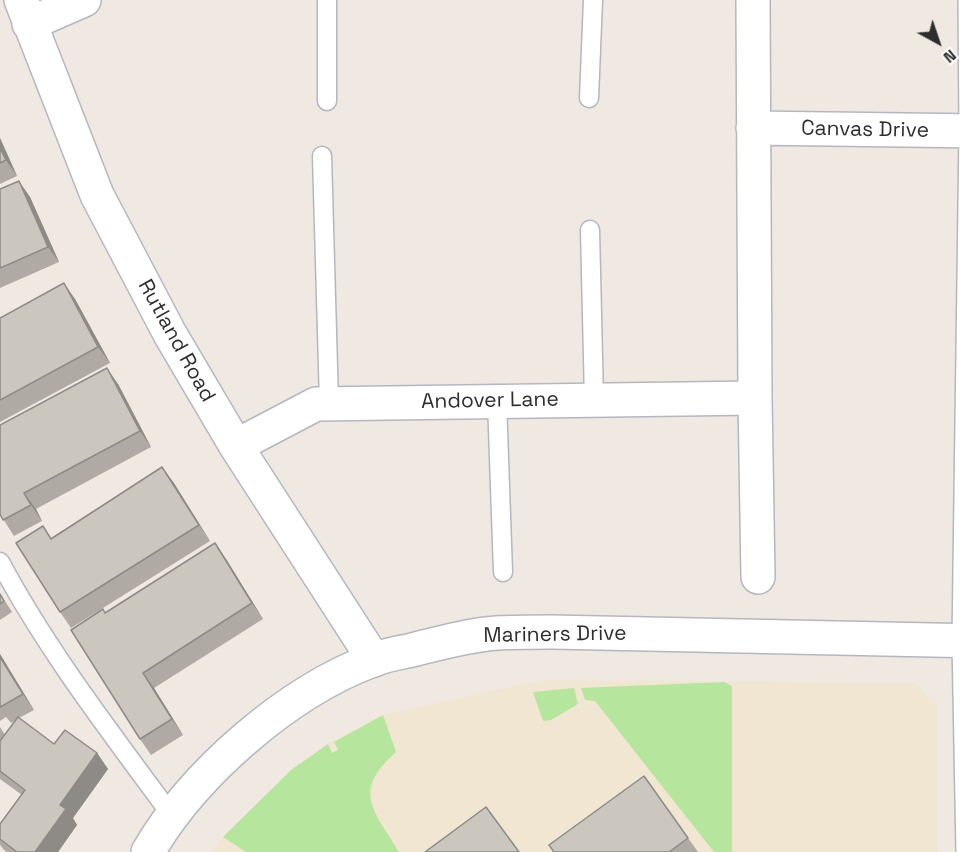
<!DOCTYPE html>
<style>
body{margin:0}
#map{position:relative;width:980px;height:852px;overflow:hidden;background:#efe9e1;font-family:"Space Grotesk",sans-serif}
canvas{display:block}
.north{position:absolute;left:908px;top:12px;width:60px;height:60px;-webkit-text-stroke:4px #fff;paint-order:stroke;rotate:140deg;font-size:16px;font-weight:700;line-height:24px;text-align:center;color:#2e2e2e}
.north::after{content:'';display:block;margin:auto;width:21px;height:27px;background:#2e2e2e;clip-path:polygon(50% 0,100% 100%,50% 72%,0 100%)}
</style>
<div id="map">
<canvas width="980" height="852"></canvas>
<div class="north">N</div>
</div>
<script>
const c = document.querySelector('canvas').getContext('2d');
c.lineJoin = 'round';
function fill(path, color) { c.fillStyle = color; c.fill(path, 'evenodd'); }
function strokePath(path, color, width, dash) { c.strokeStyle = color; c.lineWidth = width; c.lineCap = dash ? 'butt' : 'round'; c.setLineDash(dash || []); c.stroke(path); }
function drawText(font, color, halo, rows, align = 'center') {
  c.font = font + ' "Space Grotesk",sans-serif'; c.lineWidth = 6; c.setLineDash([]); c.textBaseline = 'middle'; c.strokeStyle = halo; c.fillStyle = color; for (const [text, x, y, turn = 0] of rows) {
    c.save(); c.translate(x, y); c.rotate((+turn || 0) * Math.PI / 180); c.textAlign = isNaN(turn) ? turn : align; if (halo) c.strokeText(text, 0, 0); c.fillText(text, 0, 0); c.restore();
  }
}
fill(new Path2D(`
 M543 680 915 683 937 704V852H212L223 837 291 770 328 744 383 715Z`), '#f0e6d1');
fill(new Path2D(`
 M724 682 732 686V852H714L595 701 585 700 581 688Z
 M574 688 578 704 551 720 543 721 533 692Z
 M383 715 396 752C351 792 374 810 399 852H246L223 837 291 770 328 744 332 753 338 750 334 742Z`), '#b6e59e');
const lane = new Path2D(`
 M589 98 593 0
 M327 101V0
 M322 156 329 403
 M590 230 594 400
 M497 401 503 572
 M0 562C48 652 112 734 172 816`);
const street = new Path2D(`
 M21 0 97 195 170 334 236 446 374 660
 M753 0 755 398 758 577
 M29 24 84 0
 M753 128 980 131
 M236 446 316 404 755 398`);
const secondary = new Path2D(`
 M148 852C193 774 287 692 373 660 385 655 399 653 412 650 440 643 469 635 497 633 515 632 534 632 552 632L980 641
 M973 852 969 641 976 132 975 0`);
strokePath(lane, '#b4b7c1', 21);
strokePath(street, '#b4b7c1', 36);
strokePath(secondary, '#b4b7c1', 36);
strokePath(lane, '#fff', 18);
strokePath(street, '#fff', 33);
strokePath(secondary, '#fff', 33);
fill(new Path2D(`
 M0 138 17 176 0 184Z
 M0 189 30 197 59 262 0 288Z
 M75 299 110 363 0 422V318Z
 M118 384 151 447 36 509 42 521 14 536 0 514Z
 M162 467 210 541 71 628 60 612 51 538Z
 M226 559 263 619 154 688 183 735 151 755 140 739 103 609 105 613Z
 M0 593 12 612 0 620Z
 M0 654 34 710 19 718 54 744 97 753 108 769 73 818 77 825 58 852H7L4 850 0 845V824L22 795 0 779V727L5 735 15 721 11 723 6 717 0 721Z
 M644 776 698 852H554Z`), '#afaba4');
fill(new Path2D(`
 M0 138 17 176 6 160 0 148Z
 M19 181 30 197 59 262 48 247Z
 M64 283 75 299 110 363 98 347Z
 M107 368 118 384 151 447 140 431Z
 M162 467 174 483 210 541 199 525Z
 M24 493 36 509 42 521 31 505Z
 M215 543 226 559 263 619 252 603Z
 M0 654 34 710 23 694 0 657Z
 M143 673 154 688 183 735 172 719Z
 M97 753 108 769 73 818 77 825 58 852H35L60 805Z`), '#8e8b86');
const building = new Path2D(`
 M0 148 6 160 0 163Z
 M19 181 48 247 0 268V189Z
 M64 283 98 347 0 400V318Z
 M107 368 140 431 24 493 31 505 3 520 0 514V425Z
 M162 467 199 525 60 612 16 543 43 526 51 539Z
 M215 543 252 603 143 673 172 719 140 739 71 630 103 609 105 613Z
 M0 594 4 601 0 604Z
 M0 657 23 694 0 707Z
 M18 717 54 744 65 730 97 753 60 805 66 809 35 852H17L0 839V824L25 790 0 771V741Z
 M644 776 688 838 669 852H554L549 845Z
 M486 807 519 852H425Z`);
fill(building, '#cbc7bf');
strokePath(building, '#8e8b86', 1.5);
drawText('21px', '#2e2e2e', '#fff', [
 ["Canvas Drive",865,130,1],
 ["Rutland Road",176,341,61],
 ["Andover Lane",490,401,-1],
 ["Mariners Drive",555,635,-1]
]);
</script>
